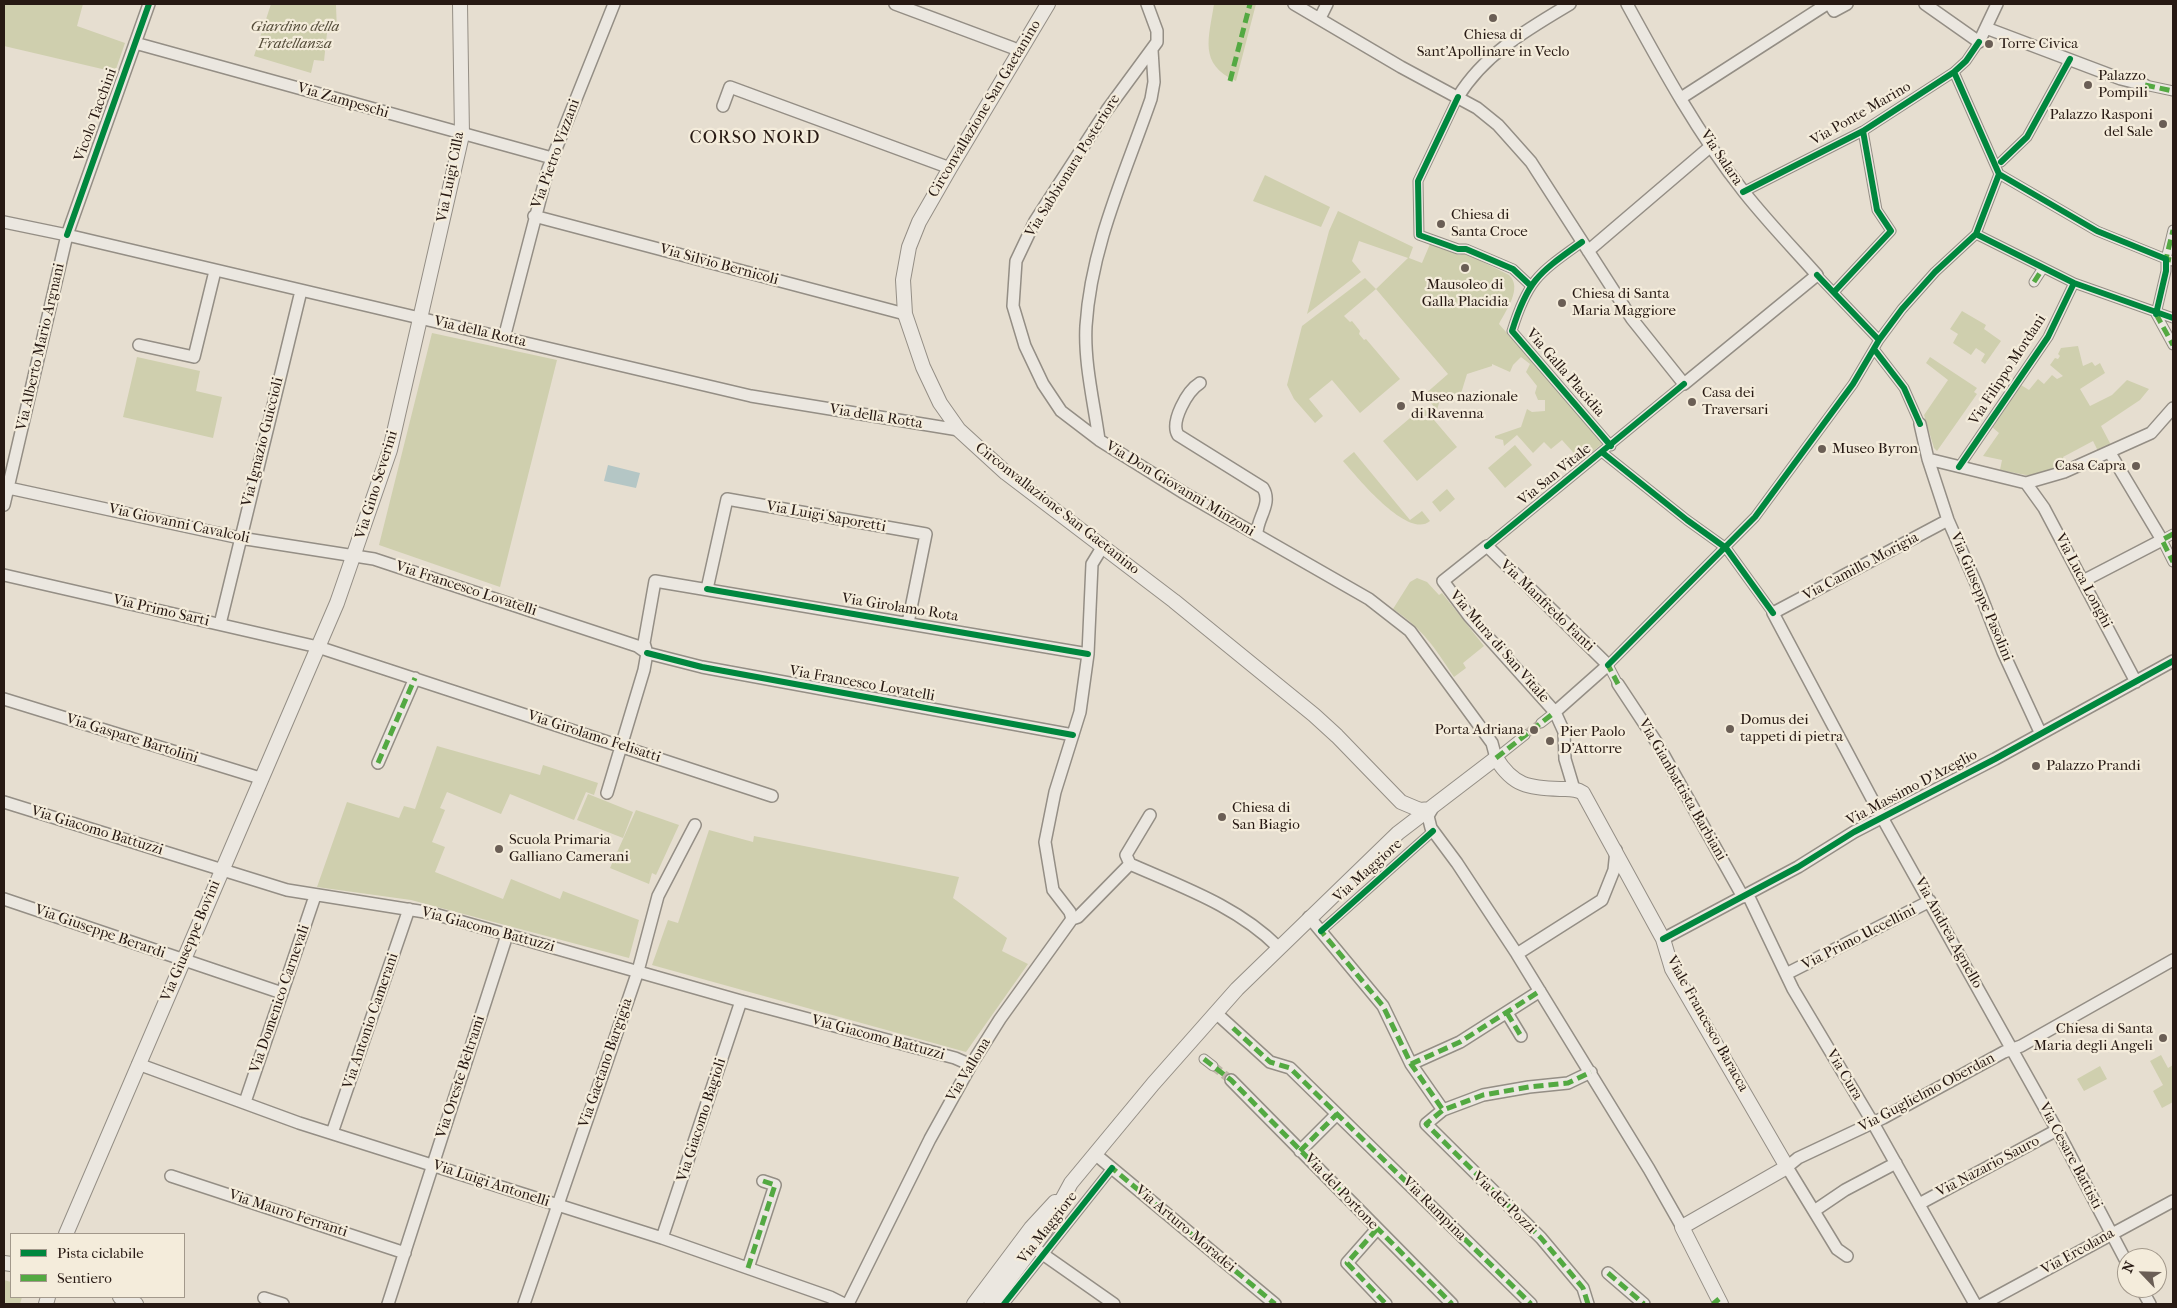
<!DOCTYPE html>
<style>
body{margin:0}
#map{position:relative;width:2177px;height:1308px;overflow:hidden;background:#e6ded0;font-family:"IM FELL French Canon",serif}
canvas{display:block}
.frame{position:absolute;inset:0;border:5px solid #271913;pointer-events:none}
.legend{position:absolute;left:10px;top:1233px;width:175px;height:65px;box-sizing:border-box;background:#f4ecdb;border:1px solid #a2988b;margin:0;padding:6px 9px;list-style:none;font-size:15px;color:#271913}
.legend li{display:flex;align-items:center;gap:10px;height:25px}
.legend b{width:25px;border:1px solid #a2988b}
.north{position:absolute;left:2117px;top:1248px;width:50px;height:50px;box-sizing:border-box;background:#f4ecdb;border:1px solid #a2988b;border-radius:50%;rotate:294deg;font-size:14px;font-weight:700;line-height:20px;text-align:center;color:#271913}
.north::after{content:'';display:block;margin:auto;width:18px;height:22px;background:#6a5e55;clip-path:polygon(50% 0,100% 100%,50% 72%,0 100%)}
</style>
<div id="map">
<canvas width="2177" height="1308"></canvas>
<div class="frame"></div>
<ul class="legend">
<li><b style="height:6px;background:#00873e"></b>Pista ciclabile</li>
<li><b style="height:6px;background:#53a942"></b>Sentiero</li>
</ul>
<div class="north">N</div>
</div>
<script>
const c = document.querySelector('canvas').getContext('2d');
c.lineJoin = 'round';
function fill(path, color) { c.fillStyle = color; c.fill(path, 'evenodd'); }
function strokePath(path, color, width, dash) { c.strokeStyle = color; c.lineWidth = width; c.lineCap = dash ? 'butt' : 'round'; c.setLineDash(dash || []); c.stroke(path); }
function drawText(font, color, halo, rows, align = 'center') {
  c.font = font + ' "IM FELL French Canon",serif'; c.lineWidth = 4.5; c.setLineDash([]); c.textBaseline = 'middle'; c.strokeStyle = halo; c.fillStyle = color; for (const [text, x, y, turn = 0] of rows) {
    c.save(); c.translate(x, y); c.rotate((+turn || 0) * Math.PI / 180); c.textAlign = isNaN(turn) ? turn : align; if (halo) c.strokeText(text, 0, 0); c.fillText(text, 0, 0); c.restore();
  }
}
fill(new Path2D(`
 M4 4H83L77 26 125 43 115 72 4 46Z
 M271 4 336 5 337 32 327 33 324 61 314 60 311 73 254 56Z
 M1214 4H1256L1236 81C1198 64 1209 38 1214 4Z
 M1265 175 1330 207 1321 227 1253 201Z
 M1338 211 1413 247 1409 258 1422 263 1430 244 1459 255 1465 253 1509 275C1523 288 1506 310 1499 324L1603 443 1581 461 1562 440 1551 449 1544 442 1533 453 1517 435 1504 446 1503 440 1495 438V436L1521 427 1527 409 1532 412 1545 411V400H1538L1535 393 1537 386 1526 372 1530 364 1521 357 1513 365 1510 372 1492 364V366L1467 374 1459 400 1454 393 1448 392 1444 397 1445 402 1439 403 1437 410 1424 395 1448 374 1376 289 1344 316 1350 322 1352 321 1360 331 1359 334 1364 340 1366 339 1400 379 1360 413 1332 380 1309 399 1323 416 1315 423 1294 399 1287 385 1302 326 1365 278 1376 289 1408 258 1359 241 1352 261 1361 272 1307 314 1329 231Z
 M1962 311 1986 325 1984 329 2001 341 1985 364 1981 361 1985 354 1976 348 1971 355 1953 343 1958 334 1950 329Z
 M432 333 557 360 500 587 379 545Z
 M2078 346 2083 366 2092 362 2095 366 2100 363 2105 373 2080 389 2090 406 2112 395 2127 380 2149 389 2140 400 2101 426 2111 445 2098 451 2093 441 2063 457 2066 465 2031 476 2000 470 2002 460 1983 456 1999 433 1992 427 2021 385 2029 390 2038 379 2044 384 2052 375 2057 379 2063 376 2050 365 2055 358 2058 359 2060 356 2058 354 2061 348Z
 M137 357 200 371 196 391 222 397 213 438 123 417Z
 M1930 357 1977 388 1974 392 1977 394 1937 451 1934 448 1924 415 1948 380 1926 363Z
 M1423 407 1457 447 1417 481 1383 441Z
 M1515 445 1532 465 1505 488 1488 468Z
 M1354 452 1410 520 1422 511 1430 521C1408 540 1357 477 1343 461Z
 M1447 489 1455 499 1440 512 1432 502Z
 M1417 578 1427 582 1439 595 1442 593 1484 646 1463 663 1466 668 1454 677C1435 648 1423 629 1393 609L1410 582Z
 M437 746 540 775 543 765 598 783 594 795 586 792 574 820 510 794 501 814 447 792 440 808 445 810 432 842 445 847 435 872 503 899 511 879 560 899 563 891 639 920 629 958 411 900 317 887 347 802 399 818 404 806 415 809Z
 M588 794 633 812 623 838 577 820Z
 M636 810 679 825 656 875 652 873 649 884 610 868Z
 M709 830 753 842 754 836 959 877 953 898 1007 938 1002 951 1028 964 966 1052 652 965 668 920 678 923Z
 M2161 1055 2168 1068 2173 1065V1102L2162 1108 2153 1091 2163 1085 2150 1061Z
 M2100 1066 2107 1079 2084 1091 2077 1079Z
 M4 1280 11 1282V1297H22L20 1304H4Z`), '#cfcfae');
fill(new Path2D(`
 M608 465 640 473 636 488 604 481Z`), '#b4c6c5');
strokePath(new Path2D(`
 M1525 735 1541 723
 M1213 1066 1231 1080`), '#c0b7aa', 9, [9, 4.5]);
const pedestrian = new Path2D(`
 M1954 72 1999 174 2097 231 2166 259V271L2156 314
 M2145 85 2173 91
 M1458 97 1418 181 1419 235 1458 249H1466L1513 269 1530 285
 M2001 162 2027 137 2070 59
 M1743 192 1863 131 1954 72 1966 61 1979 42
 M2173 230 2166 259 2173 261
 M1976 234 2074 283 2173 318
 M1582 242C1539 273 1528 279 1512 331L1611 446
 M1817 275 1879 340
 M2034 282 2043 268
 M1834 292 1891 231 1877 210 1863 131
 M2156 314 2173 345
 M1874 349 1904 388 1920 424
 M1603 453 1687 520 1726 548 1773 613
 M1959 467 2048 337 2074 283
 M2173 534 2162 540 2173 562
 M1487 546 1684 384
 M1618 684 1608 665 1755 517 1853 384 1879 340 1902 309 1935 272 1976 234 1999 174
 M1541 723 1555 712
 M1496 758 1525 735
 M1321 931 1433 831
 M1204 1059 1213 1066
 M1004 1304 1112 1168`);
const minor = new Path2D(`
 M895 4 1013 48 1019 53
 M1147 4 1157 31V42L1107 110 1035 221 1016 261 1013 306 1025 346 1043 384 1061 411 1099 440 1184 493 1369 599 1410 631 1492 743 1496 758
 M1294 4 1401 67 1477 108 1498 125 1531 162 1632 319 1684 384 1817 275C1792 247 1767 221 1744 192 1698 134 1662 68 1627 4
 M1830 4 1834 11 1847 4
 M1925 4 1979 42 1997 4
 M1320 18 1327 4
 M1986 28 2121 79 2145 85
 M135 43 552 158
 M1458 97C1484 54 1528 29 1570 4
 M1681 98 1827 4
 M723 106 730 87 950 168
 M534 216 905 314
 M4 222 67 235 751 396 959 430
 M1588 251 1711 146
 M504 338 548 169 614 4
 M139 345 194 357 215 271
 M1200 383C1187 391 1170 422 1178 435L1263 488C1273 504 1256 519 1257 535
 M1920 424 1928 459 1948 520 1978 588 2003 652 2040 732
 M1099 440C1094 403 1084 363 1086 326 1091 246 1125 174 1151 99L1154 82 1152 50
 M1928 459 2026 483 2064 472 2151 433 2173 408
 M2026 483 2044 508 2136 682
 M4 487 240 538 374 559 637 646 647 653 702 667 1073 735
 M4 505 67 235 149 4
 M1948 520 1773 613 1879 812 2057 1130 2127 1263
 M4 575 318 647 772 796
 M2083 581 2162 540 2110 453
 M707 589 727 499 926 534 908 623
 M220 624 301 291
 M1618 684 1657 743 1743 897
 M4 699 260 778
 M1555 712 1608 665 1487 546 1443 581 1469 616 1555 712 1564 732 1565 759 1574 789
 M378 763 415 678
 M607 793 644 670 647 653 644 643 655 581 1088 654
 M4 802 287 890 431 913 741 1001 955 1058 971 1065
 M1432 809 1428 816 1431 828 1457 863 1517 954 1649 1169 1682 1227
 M1150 815 1126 855 1130 864C1182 887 1237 906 1278 947
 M1748 895 1793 989 1873 1123 1975 1304
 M4 899 282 993
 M1309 917 1383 1006 1411 1064 1443 1110
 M1072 919 1070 912 1053 890 1045 842 1055 792 1080 712 1088 654 1092 564 1103 546
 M1663 939 1798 867 1854 832 1995 759 2173 661
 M1517 954 1602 900 1614 870 1616 850
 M1786 974 1930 901
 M1216 1013 1270 1062 1290 1068 1531 1304
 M1507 1013 1521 1036
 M138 1064 299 1123 662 1238 830 1297 844 1304
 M1411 1064 1460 1042 1540 991
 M1231 1080 1452 1304
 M245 1102 315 896
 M332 1133 409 909
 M1300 1151 1337 1114
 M1095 1154 1275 1304
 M171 1176 405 1253
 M1919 1204 2057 1130
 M1814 1211 1845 1190 1896 1163
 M1377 1229 1347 1263 1386 1304
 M662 1238 741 1001
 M1027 1243 1114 1304
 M1847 1256 1837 1249 1787 1167 1798 1158 1883 1118 2004 1052 2021 1046 2173 960
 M748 1268 775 1185 763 1181
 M1608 1273 1644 1304
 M2141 1288 2150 1304
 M264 1298 283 1304
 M388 1304 507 935
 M524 1304 638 971 658 896 695 825
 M848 1304 930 1139 971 1065 1000 1019 1072 919 1078 917 1130 864
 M1588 1304 1583 1288 1541 1238 1426 1124 1443 1110 1483 1095 1529 1087 1568 1083 1591 1072
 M1983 1304 2173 1201`);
const tertiary = new Path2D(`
 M1048 4 950 168 919 222 909 247 903 280 905 314 923 367 940 403 959 430 1006 473 1174 601 1314 715 1337 736 1401 802 1420 810 1430 809
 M66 1234 337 603 390 450 462 135 460 4
 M4 1263 11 1264
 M120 1297 136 1304
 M46 1304 48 1297
 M974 1304 1031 1228 1055 1202
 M991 1304 1045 1231 1071 1183 1153 1084 1237 989 1398 833 1496 758C1513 786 1529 788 1560 789 1569 789 1576 788 1583 793L1663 939 1672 969 1787 1167 1682 1227 1721 1304`);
strokePath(pedestrian, '#948e85', 11);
strokePath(minor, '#948e85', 14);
strokePath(tertiary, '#948e85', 16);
strokePath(pedestrian, '#ebe7e0', 9);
strokePath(minor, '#ebe7e0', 11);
strokePath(tertiary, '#ebe7e0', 14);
strokePath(new Path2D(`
 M1230 81 1250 4
 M2145 85 2173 91
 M2171 260 2166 259 2173 230
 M2034 282 2043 268
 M2156 314 2173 345
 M2173 534 2162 540 2173 562
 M1610 663 1608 665 1618 684
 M1496 758 1555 712
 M378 763 415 678
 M1324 928 1321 931 1383 1006 1411 1064 1443 1110
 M1507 1013 1521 1036
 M1233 1028 1270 1062 1290 1068 1531 1304
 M1204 1059 1231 1080 1452 1304
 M1411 1064 1460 1042 1540 991
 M1300 1151 1337 1114
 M1109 1171 1112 1168 1275 1304
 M1377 1229 1347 1263 1386 1304
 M748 1268 775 1185 763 1181
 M1608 1273 1644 1304
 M1588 1304 1583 1288 1541 1238 1426 1124 1443 1110 1483 1095 1529 1087 1568 1083 1591 1072
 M1713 1304 1719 1299`), '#53a942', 5, [10, 5]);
strokePath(new Path2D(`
 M1954 72 1999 174 2097 231 2166 259V271L2156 314
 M1458 97 1418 181 1419 235 1458 249H1466L1513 269 1530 285
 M2001 162 2027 137 2070 59
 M1743 192 1863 131 1954 72 1966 61 1979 42
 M1976 234 2074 283 2173 318
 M67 235 149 4
 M1582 242C1539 273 1528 279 1512 331L1611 446
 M1817 275 1879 340
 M1834 292 1891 231 1877 210 1863 131
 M1874 349 1904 388 1920 424
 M1603 453 1687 520 1726 548 1773 613
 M1959 467 2048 337 2074 283
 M1487 546 1684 384
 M707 589 1088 654
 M647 653 702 667 1073 735
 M1608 665 1755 517 1853 384 1879 340 1902 309 1935 272 1976 234 1999 174
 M1321 931 1433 831
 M1663 939 1798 867 1854 832 1995 759 2173 661
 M1004 1304 1112 1168`), '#00873e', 6);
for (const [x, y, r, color] of [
 [1493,18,5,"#6a5e55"],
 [1989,44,5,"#6a5e55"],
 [2088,85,5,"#6a5e55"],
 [2163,124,5,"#6a5e55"],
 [1441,224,5,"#6a5e55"],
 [1465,268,5,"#6a5e55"],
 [1562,303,5,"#6a5e55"],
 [1692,402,5,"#6a5e55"],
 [1401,406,5,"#6a5e55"],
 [1822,449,5,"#6a5e55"],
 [2136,466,5,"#6a5e55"],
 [1730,729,5,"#6a5e55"],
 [1534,730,5,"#6a5e55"],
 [1550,741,5,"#6a5e55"],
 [2036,766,5,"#6a5e55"],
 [1222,817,5,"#6a5e55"],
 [499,849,5,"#6a5e55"],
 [2163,1038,5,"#6a5e55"]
]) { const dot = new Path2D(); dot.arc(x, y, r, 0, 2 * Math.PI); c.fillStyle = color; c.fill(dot); strokePath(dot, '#f4ecdb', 2); }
drawText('italic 15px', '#544c39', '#f4ecdb', [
 ["Giardino della",295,27],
 ["Fratellanza",295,44]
]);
drawText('15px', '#271913', '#f4ecdb', [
 ["Chiesa di",1493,35,"center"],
 ["Sant'Apollinare in Veclo",1493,52,"center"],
 ["Torre Civica",1999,44],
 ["Palazzo",2098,76],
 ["Pompili",2098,93],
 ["Palazzo Rasponi",2153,115,"right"],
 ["del Sale",2153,132,"right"],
 ["Chiesa di",1451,215],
 ["Santa Croce",1451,232],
 ["Mausoleo di",1465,285,"center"],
 ["Galla Placidia",1465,302,"center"],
 ["Chiesa di Santa",1572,294],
 ["Maria Maggiore",1572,311],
 ["Casa dei",1702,393],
 ["Traversari",1702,410],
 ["Museo nazionale",1411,397],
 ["di Ravenna",1411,414],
 ["Museo Byron",1832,449],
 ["Casa Capra",2126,466,"right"],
 ["Domus dei",1740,720],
 ["tappeti di pietra",1740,737],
 ["Porta Adriana",1524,730,"right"],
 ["Pier Paolo",1560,732],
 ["D'Attorre",1560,749],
 ["Palazzo Prandi",2046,766],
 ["Chiesa di",1232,808],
 ["San Biagio",1232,825],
 ["Scuola Primaria",509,840],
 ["Galliano Camerani",509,857],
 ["Chiesa di Santa",2153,1029,"right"],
 ["Maria degli Angeli",2153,1046,"right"]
], 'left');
drawText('15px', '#271913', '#f4ecdb', [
 ["Via Zampeschi",343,101,16],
 ["Circonvallazione San Gaetanino",985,109,-59],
 ["Via Ponte Marino",1861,114,-30],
 ["Vicolo Tacchini",96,115,-70],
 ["Via Pietro Vizzani",556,154,-70],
 ["Via Salara",1721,158,56],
 ["Via Sabbionara Posteriore",1073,166,-58],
 ["Via Luigi Cilla",451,177,-79],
 ["Via Silvio Bernicoli",719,265,15],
 ["Via della Rotta",480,332,13],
 ["Via Alberto Mario Argnani",41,347,-77],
 ["Via Filippo Mordani",2008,370,-57],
 ["Via Galla Placidia",1565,373,49],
 ["Via della Rotta",876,417,9],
 ["Via Ignazio Guiccioli",263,442,-76],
 ["Via San Vitale",1555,475,-39],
 ["Via Gino Severini",377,485,-73],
 ["Via Don Giovanni Minzoni",1180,489,31],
 ["Circonvallazione San Gaetanino",1057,509,38],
 ["Via Luigi Saporetti",826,517,10],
 ["Via Giovanni Cavalcoli",179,524,12],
 ["Via Camillo Morigia",1861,567,-28],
 ["Via Luca Longhi",2083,581,62],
 ["Via Francesco Lovatelli",466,589,18],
 ["Via Giuseppe Pasolini",1981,597,67],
 ["Via Manfredo Fanti",1547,606,44],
 ["Via Girolamo Rota",900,608,9],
 ["Via Primo Sarti",161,611,13],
 ["Via Mura di San Vitale",1499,647,49],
 ["Via Francesco Lovatelli",862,684,10],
 ["Via Girolamo Felisatti",594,737,18],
 ["Via Gaspare Bartolini",132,739,17],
 ["Via Massimo D'Azeglio",1912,788,-28],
 ["Via Gianbattista Barbiani",1682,790,60],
 ["Via Giacomo Battuzzi",97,831,17],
 ["Via Maggiore",1368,871,-42],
 ["Via Giacomo Battuzzi",488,930,15],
 ["Via Giuseppe Berardi",100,932,19],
 ["Via Andrea Agnello",1948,933,61],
 ["Via Primo Uccellini",1859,938,-27],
 ["Via Giuseppe Bovini",191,941,-67],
 ["Via Domenico Carnevali",280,999,-71],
 ["Via Antonio Camerani",371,1021,-71],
 ["Viale Francesco Baracca",1707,1024,61],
 ["Via Giacomo Battuzzi",878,1038,15],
 ["Via Gaetano Bargigia",606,1063,-71],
 ["Via Vallona",969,1070,-59],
 ["Via Cura",1844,1075,59],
 ["Via Oreste Beltrami",461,1077,-72],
 ["Via Guglielmo Oberdan",1927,1093,-28],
 ["Via Giacomo Bagioli",702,1120,-72],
 ["Via Cesare Battisti",2070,1156,62],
 ["Via Nazario Sauro",1988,1167,-28],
 ["Via Luigi Antonelli",491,1184,18],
 ["Via del Portone",1341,1192,46],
 ["Via dei Pozzi",1504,1203,44],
 ["Via Rampina",1434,1209,45],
 ["Via Mauro Ferranti",288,1214,18],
 ["Via Maggiore",1048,1228,-52],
 ["Via Arturo Moradei",1185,1229,40],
 ["Via Ercolana",2078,1252,-29]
]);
c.letterSpacing = '1px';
drawText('18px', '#271913', '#f4ecdb', [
 ["CORSO NORD",755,139]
]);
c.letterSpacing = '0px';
</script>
